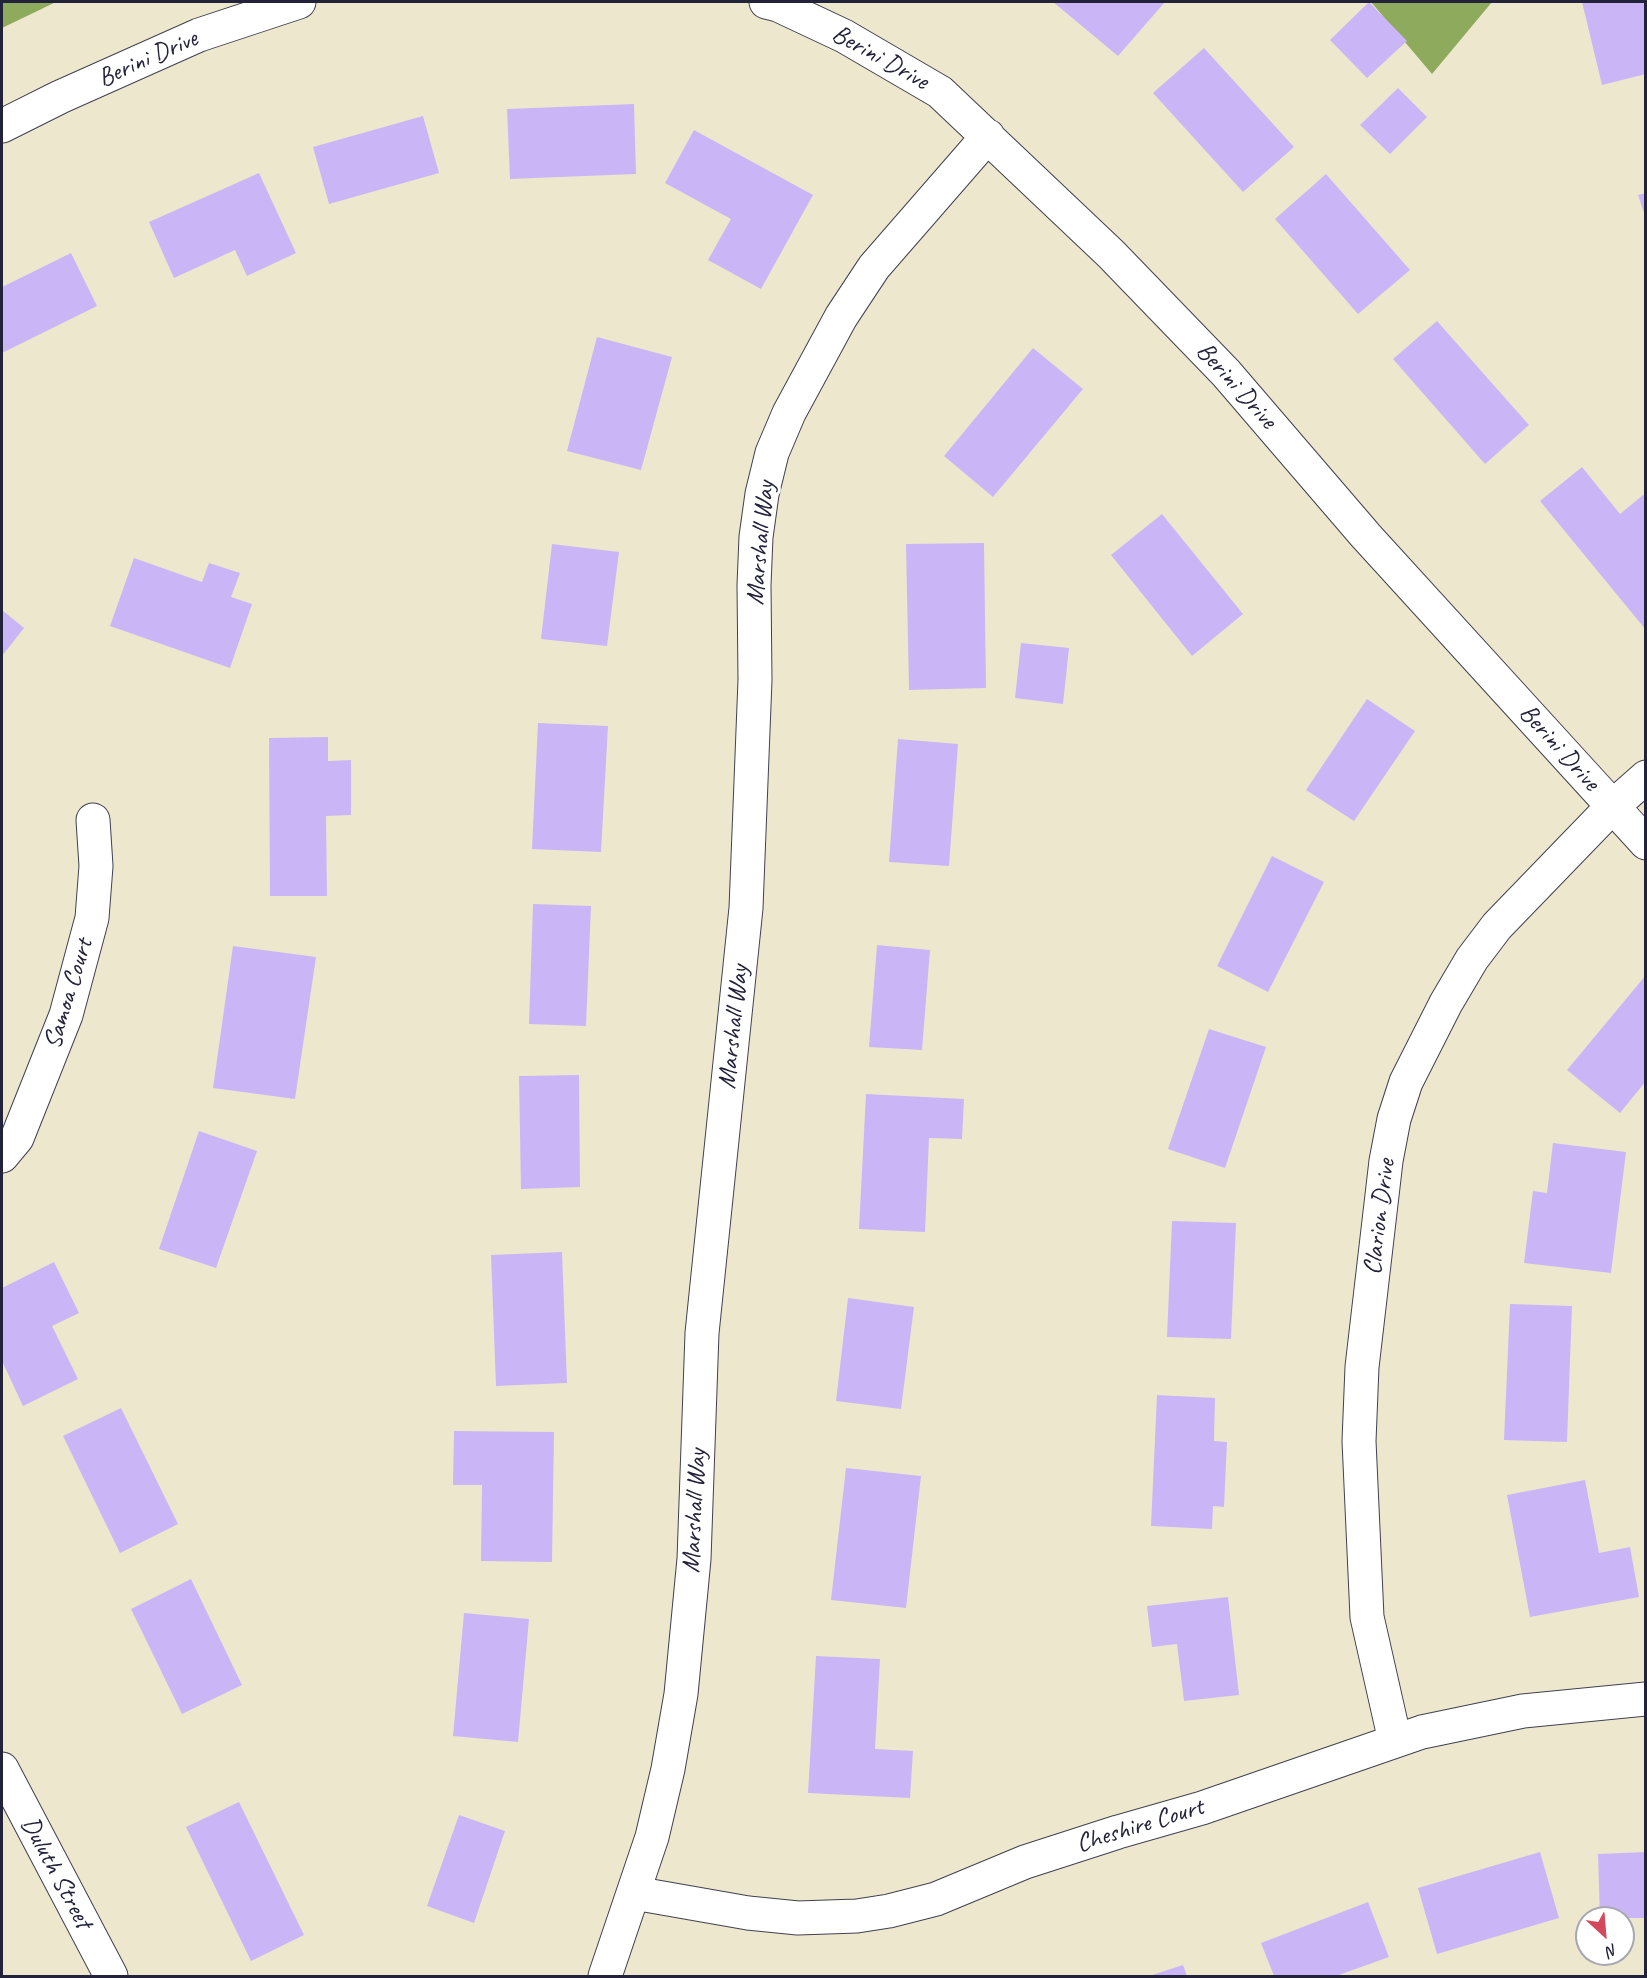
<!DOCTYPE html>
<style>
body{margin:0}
#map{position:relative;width:1647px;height:1978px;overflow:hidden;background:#ede8cd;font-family:Caveat,sans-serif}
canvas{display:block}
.frame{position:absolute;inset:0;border:3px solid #22223b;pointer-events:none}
.north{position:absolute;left:1575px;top:1906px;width:60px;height:60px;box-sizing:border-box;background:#fff;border:2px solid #a7a7b1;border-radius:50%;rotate:154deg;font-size:16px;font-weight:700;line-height:24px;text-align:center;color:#22223b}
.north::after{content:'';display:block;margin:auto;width:21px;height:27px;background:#d1495b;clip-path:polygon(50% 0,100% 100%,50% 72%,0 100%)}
</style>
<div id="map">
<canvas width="1647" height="1978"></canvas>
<div class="frame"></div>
<div class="north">N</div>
</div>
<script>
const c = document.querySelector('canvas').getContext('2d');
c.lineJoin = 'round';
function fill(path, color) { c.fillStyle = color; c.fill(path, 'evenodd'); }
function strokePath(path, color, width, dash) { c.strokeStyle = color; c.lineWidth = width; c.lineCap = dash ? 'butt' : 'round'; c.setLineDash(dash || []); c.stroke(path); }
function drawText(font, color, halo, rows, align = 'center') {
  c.font = font + ' Caveat,sans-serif'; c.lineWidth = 6; c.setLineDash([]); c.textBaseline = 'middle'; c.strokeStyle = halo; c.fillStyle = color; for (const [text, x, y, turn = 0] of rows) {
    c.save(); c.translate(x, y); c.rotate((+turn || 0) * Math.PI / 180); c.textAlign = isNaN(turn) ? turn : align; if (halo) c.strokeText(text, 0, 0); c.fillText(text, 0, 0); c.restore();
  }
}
fill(new Path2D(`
 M2 2H56L2 28Z
 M1371 2H1492L1432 74Z`), '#8eaa5d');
fill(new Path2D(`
 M1053 2H1165L1118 56Z
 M1369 2 1407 41 1367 78 1330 40Z
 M1582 2H1645L1646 74 1602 85Z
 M1204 48 1294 147 1243 192 1153 93Z
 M1398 88 1427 117 1390 154 1360 125Z
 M634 104 636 174 510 179 507 109Z
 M423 116 439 173 329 204 313 147Z
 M694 130 813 195 761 289 708 260 731 219 665 183Z
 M259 173 296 253 247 276 235 250 174 278 149 222Z
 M1326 174 1410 270 1358 314 1275 219Z
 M1646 193V216H1645L1638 195Z
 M71 253 97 306 2 353V287Z
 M1437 321 1529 425 1485 464 1393 359Z
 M597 337 672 357 641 470 567 451Z
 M1033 348 1083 389 993 497 944 456Z
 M1582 467 1620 514 1643 495 1646 497V630L1540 501Z
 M1162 514 1243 614 1192 656 1111 555Z
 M984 543 986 688 909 690 906 544Z
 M552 544 619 552 607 646 541 639Z
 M134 558 202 582 209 563 240 573 231 597 252 604 230 668 110 626Z
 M2 610 24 628 2 656Z
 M1021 643 1069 648 1063 704 1015 698Z
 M1367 699 1415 731 1354 821 1306 790Z
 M538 723 608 726 601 852 532 849Z
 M328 737V761L351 760V815L326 816 327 896H270L269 738Z
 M898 739 958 744 949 866 889 862Z
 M1272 856 1324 882 1268 992 1217 966Z
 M533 904 591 906 586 1026 529 1024Z
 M877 945 930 950 922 1050 869 1047Z
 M233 946 316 957 295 1099 213 1088Z
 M1646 975V1081L1620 1113 1567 1070Z
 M1209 1029 1266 1047 1225 1168 1168 1149Z
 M579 1075 580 1187 521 1189 519 1076Z
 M866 1094 964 1099 962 1139 929 1138 925 1232 859 1229Z
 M199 1131 257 1151 216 1268 159 1249Z
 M1553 1143 1626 1152 1611 1273 1524 1263 1533 1191 1547 1193Z
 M1172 1221 1236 1223 1231 1339 1167 1337Z
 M562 1252 567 1383 496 1386 491 1255Z
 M54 1262 79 1313 52 1326 78 1379 23 1406 2 1361V1288Z
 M848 1298 914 1307 901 1409 836 1401Z
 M1510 1304 1572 1306 1567 1442 1504 1440Z
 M1157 1395 1215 1398 1214 1441 1227 1442 1224 1507 1213 1506 1212 1529 1151 1526Z
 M121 1408 178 1524 120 1553 63 1436Z
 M454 1431 554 1432 552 1562 481 1561 482 1485H453Z
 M846 1468 921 1476 906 1608 831 1600Z
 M1585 1480 1599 1553 1630 1547 1639 1597 1530 1617 1507 1495Z
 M191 1579 242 1685 182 1714 131 1609Z
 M1228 1597 1239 1695 1184 1701 1177 1644 1152 1647 1147 1606Z
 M464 1613 529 1619 518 1742 453 1736Z
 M816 1656 880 1659 875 1749 913 1751 910 1798 808 1793Z
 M239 1802 304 1935 251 1961 186 1827Z
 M459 1815 505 1831 474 1923 427 1906Z
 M1540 1852 1559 1918 1437 1954 1418 1888Z
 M1646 1852V1918H1600L1598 1854Z
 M1368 1902 1389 1957 1336 1976H1274L1261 1943Z
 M1183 1965 1187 1976H1149Z`), '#cab6f7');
const minor = new Path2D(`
 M766 2 778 5 844 36 940 92 1111 254 1226 373 1366 536 1646 843
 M2 126 60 97 199 35 299 2
 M2 1156 17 1138 66 1015 92 918 96 866 93 820
 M1395 1741 1367 1617 1359 1441 1362 1367 1386 1161 1394 1119 1406 1082 1446 1003 1472 959 1497 926 1612 807 1646 777
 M2 1769 111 1976
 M634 1893 748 1913 798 1918 857 1916 889 1911 936 1899 1025 1862 1118 1832 1202 1808 1422 1732 1523 1711 1646 1699
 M605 1976 652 1837 668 1769 681 1694 694 1559 702 1333 746 908 755 680 754 585 756 537 762 494 772 453 789 413 841 317 874 267 988 136`);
strokePath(minor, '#404051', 35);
strokePath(minor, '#fff', 33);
drawText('26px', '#22223b', '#fff', [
 ["Berini Drive",880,58,29],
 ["Berini Drive",148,59,-24],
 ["Berini Drive",1236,386,48],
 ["Marshall Way",761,543,-85],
 ["Berini Drive",1559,748,48],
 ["Samoa Court",69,994,-73],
 ["Marshall Way",734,1027,-84],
 ["Clarion Drive",1380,1217,-83],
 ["Marshall Way",695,1511,-87],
 ["Cheshire Court",1140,1826,-17],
 ["Duluth Street",56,1873,62]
]);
</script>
